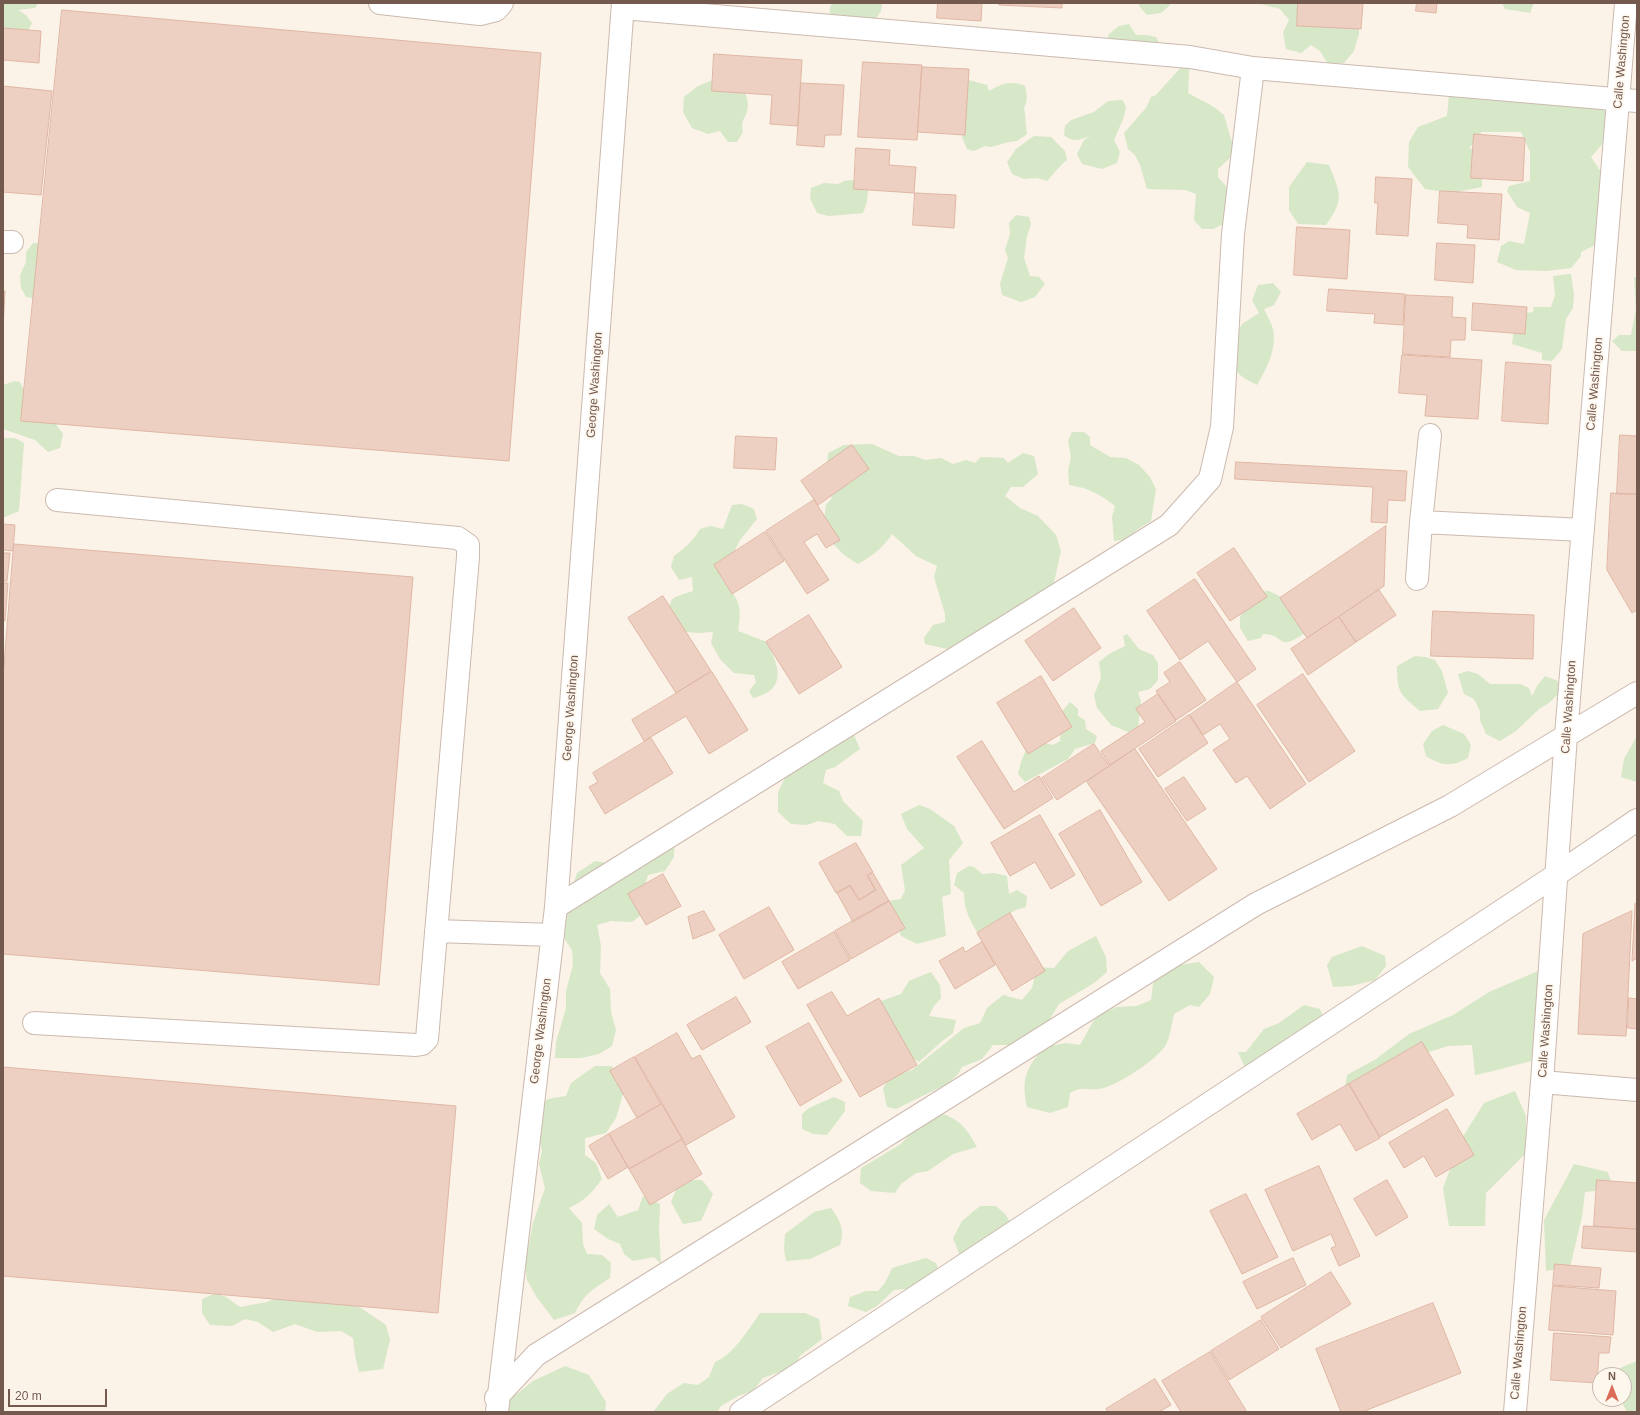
<!DOCTYPE html>
<style>
body{margin:0}
#map{position:relative;width:1640px;height:1415px;overflow:hidden;background:#fbf2e8;font-family:Arial,sans-serif}
canvas{display:block}
.frame{position:absolute;inset:0;border:4px solid #73594e;pointer-events:none}
.north{position:absolute;left:1592px;top:1367px;width:40px;height:40px;box-sizing:border-box;background:#fef7ee;border:1px solid #c6b8ae;border-radius:50%;rotate:0deg;font-size:11px;font-weight:700;line-height:16px;text-align:center;color:#73594e}
.north::after{content:'';display:block;margin:auto;width:14px;height:18px;background:#db6c57;clip-path:polygon(50% 0,100% 100%,50% 72%,0 100%)}
.scale{position:absolute;left:8px;top:1389px;width:99px;height:18px;box-sizing:border-box;border:2px solid #73594e;border-top:0;padding-left:5px;font-size:12px;line-height:14px;white-space:nowrap;color:#73594e;-webkit-text-stroke:3px #fef7ee;paint-order:stroke}
</style>
<div id="map">
<canvas width="1640" height="1415"></canvas>
<div class="frame"></div>
<div class="north">N</div>
<div class="scale">20 m</div>
</div>
<script>
const c = document.querySelector('canvas').getContext('2d');
c.lineJoin = 'round';
function fill(path, color) { c.fillStyle = color; c.fill(path, 'evenodd'); }
function strokePath(path, color, width, dash) { c.strokeStyle = color; c.lineWidth = width; c.lineCap = dash ? 'butt' : 'round'; c.setLineDash(dash || []); c.stroke(path); }
function drawText(font, color, halo, rows, align = 'center') {
  c.font = font + ' Arial,sans-serif'; c.lineWidth = 3.5; c.setLineDash([]); c.textBaseline = 'middle'; c.strokeStyle = halo; c.fillStyle = color; for (const [text, x, y, turn = 0] of rows) {
    c.save(); c.translate(x, y); c.rotate((+turn || 0) * Math.PI / 180); c.textAlign = isNaN(turn) ? turn : align; if (halo) c.strokeText(text, 0, 0); c.fillText(text, 0, 0); c.restore();
  }
}
fill(new Path2D(`
 M3 3H38L35 8 18 10 26 15 32 23 28 31 3 37Z
 M832 3H882L881 11 875 20 829 22 830 8Z
 M1139 3H1170V5L1161 13 1147 15 1139 6Z
 M1257 3H1359V34L1354 51 1344 63 1328 64 1320 51 1311 45 1301 53 1286 49 1283 32 1289 20 1280 9Z
 M1502 3H1534L1530 13 1505 9Z
 M1129 24 1136 35H1146L1156 37 1160 45 1109 43 1108 35 1119 26Z
 M1190 57 1188 93 1214 107 1224 115 1233 146 1231 157 1218 169V177L1232 193 1230 221 1213 229H1202L1194 220 1196 194 1185 190 1147 189 1140 165 1135 155 1128 149 1124 133 1146 108 1151 97 1156 95Z
 M1506 78 1535 83 1564 84 1580 86 1595 95 1610 119 1606 140 1591 157 1605 178 1599 243 1581 252V256L1571 268 1546 271 1516 270 1497 262 1501 246 1509 241 1524 244 1530 213 1517 207 1507 191 1509 186 1530 181V152L1521 132H1481L1480 140 1469 147 1479 155 1482 170V187L1451 193 1425 189 1408 167 1409 142 1418 127 1447 116 1449 95 1494 88Z
 M713 80 740 84C745 92 750 101 747 111 744 122 741 118 743 132L737 142H728L720 131 708 134 692 128 683 112 684 97 698 86Z
 M969 80 987 85 989 91C1001 84 1011 80 1025 86 1027 94 1028 101 1024 108 1026 117 1025 125 1027 134L1017 141 1009 142 991 147 985 146 974 151 967 149 962 137 963 121 955 81Z
 M1122 100 1126 106 1124 117 1114 140 1120 152 1117 163 1102 169 1082 164 1077 154 1084 140 1090 136C1079 140 1074 143 1064 135L1065 126 1071 120 1094 112 1108 101Z
 M1034 136 1051 137 1065 151 1067 160 1062 164 1047 181 1037 178 1024 179 1012 174 1007 162 1016 149Z
 M1307 162 1329 165C1340 193 1345 199 1326 225L1298 224 1289 210V187Z
 M853 180 860 183 868 191 867 202 863 213 829 216 817 213 810 198 811 188 824 183 838 184 844 181Z
 M1016 215 1029 217 1031 224 1027 236 1024 258 1030 276 1039 277 1045 284 1035 297 1021 302 1002 295 1000 284 1008 258 1005 250 1010 234 1009 223Z
 M33 243H39L41 299 26 297 21 288 20 275 26 262V252Z
 M1571 274 1574 295 1573 308 1566 319 1562 349 1552 361 1542 360V353L1512 344 1515 322 1520 314 1533 312 1534 307H1551L1555 295 1553 276Z
 M1634 277H1637V351H1622L1612 341 1619 335H1631L1636 309Z
 M1273 283 1281 292 1274 305 1264 309C1267 316 1271 322 1273 329 1277 349 1267 368 1257 385L1244 378 1229 366 1228 351 1242 324 1259 313 1252 300 1258 285Z
 M15 381 20 382 26 395 56 424 63 434 60 448 48 452 35 440 3 429V385Z
 M1072 432H1084L1090 437V445L1110 457 1126 458 1139 465 1150 477 1156 489 1151 521 1138 529 1127 539 1114 541 1112 517 1115 506C1099 494 1089 488 1069 485L1068 471 1071 457 1068 441Z
 M3 438H15L24 443 19 511 3 518Z
 M872 444 899 456H914L925 460 941 458 953 464 966 460 975 463 981 457 1004 458 1008 463 1023 453 1034 456 1038 474 1023 487H1011L1005 496 1020 508 1038 516 1056 535 1061 551 1054 582 1038 603 964 644 947 649 925 644 924 638 933 625 945 622V614L934 577 937 566 916 556 892 534C884 547 872 556 858 564L844 555 822 532 826 505 832 498 826 486 828 453 844 445Z
 M742 504 754 509 757 519 740 540 735 550 739 558 726 577 721 578C738 600 743 602 738 631L767 642C779 666 788 690 753 698L749 691 756 682 754 675 734 673 720 659 711 643 713 632 698 633 678 631 669 621C670 595 669 599 693 591L692 577 679 580 671 567 674 556C685 548 693 541 700 529L711 526 723 529 732 505Z
 M1269 591C1292 601 1294 612 1305 633 1276 653 1286 634 1263 634L1261 638 1248 641 1240 628V617L1256 592Z
 M1127 634 1139 649 1153 655 1158 663V680L1150 689 1138 692 1141 702 1138 728 1128 732 1111 725 1097 708 1094 695 1101 678 1099 662 1109 654 1125 646 1123 636Z
 M1415 656 1425 657 1435 660 1442 671 1448 693 1438 709 1420 711C1400 694 1397 693 1397 666Z
 M1468 671 1478 674 1490 684H1520L1529 688 1532 696 1537 686 1545 676 1558 681 1560 692 1549 703 1539 709 1516 731 1500 741 1486 734 1480 720V711L1474 699 1464 694 1458 674Z
 M1070 702 1078 709V716L1085 720 1086 729 1097 736 1095 743 1075 749 1068 759 1025 782 1018 774 1021 762 1029 743 1038 741 1053 745 1060 741V714Z
 M1443 725 1464 734 1471 745 1468 758C1451 767 1442 766 1426 756L1423 744 1432 731Z
 M843 734 854 735 860 749 835 767 826 770 823 783 839 791 843 801 863 821 861 836H847L835 824 818 821 807 825 791 824 778 812V792L786 776Z
 M1637 736V782L1621 777 1624 759Z
 M919 805 930 809 954 826 963 843 949 860 951 894 942 897 946 936 917 944 901 936 889 901 901 899 905 890 901 865 924 848 907 829 901 814Z
 M675 837 674 857 665 871 648 875 643 893 645 912 632 922 611 921 597 925 601 946 600 973 610 989 611 1012 616 1030 612 1046 599 1054 581 1058H555L556 1042 566 1008V991L573 965 572 950 564 938 569 898 577 873 595 861 619 865Z
 M969 866 974 867 982 874 994 873 1007 876 1009 894 1017 890 1027 896 1026 907 1016 910 977 932C969 919 964 908 964 893L954 885 957 873Z
 M1096 936 1106 957 1107 972 1094 983 1059 1004 1045 1027 1019 1045H993L982 1059 962 1067 958 1074 947 1084 896 1109 887 1107 883 1088 890 1077 912 1070 964 1028 980 1023 987 1008 1003 995 1022 1000 1032 988 1037 967 1054 968 1068 951Z
 M1362 946 1385 956 1386 966 1375 980 1351 986 1333 987 1327 965 1332 957Z
 M1199 962 1214 977 1210 994 1199 1007 1190 1005 1174 1014C1172 1022 1170 1039 1165 1046 1155 1061 1117 1086 1099 1089 1085 1091 1084 1085 1070 1093L1068 1107 1050 1113 1027 1107C1021 1078 1026 1069 1044 1047L1066 1043 1080 1045 1094 1020 1105 1012 1117 1007 1137 1006 1151 1000 1153 984 1161 971 1179 965Z
 M1538 971 1545 992 1539 1059 1489 1072 1475 1075 1472 1045 1448 1046 1400 1061 1375 1086 1345 1088 1347 1075 1376 1059 1409 1034 1453 1015 1489 992Z
 M931 972 940 985 941 998 934 1006 929 1016 956 1020 953 1033 941 1042 919 1062 912 1058 877 1011 881 1001 901 994 909 981Z
 M1304 1005 1320 1009 1327 1026 1249 1077 1238 1052H1246L1264 1029 1279 1023Z
 M595 1066H612L623 1094 616 1118 606 1133 585 1138V1155L596 1163 602 1179C592 1193 584 1201 569 1208L582 1223 583 1244 587 1254 602 1255 611 1263 610 1278C593 1289 584 1294 575 1313L554 1320 536 1296 527 1280 525 1264 533 1223 545 1188 539 1164 542 1151 539 1137V1106L548 1099 566 1096 571 1083Z
 M1515 1091 1526 1116V1153L1486 1193 1485 1226H1449L1443 1188 1462 1138 1484 1103Z
 M834 1097 845 1102V1111L827 1135 813 1134 802 1129V1114L809 1108Z
 M940 1113C961 1120 967 1129 977 1147L953 1154 928 1171 916 1173 901 1184 895 1193 871 1191 860 1183 861 1168 901 1144 924 1119Z
 M1574 1164 1608 1172 1613 1189 1585 1192 1582 1217 1570 1267 1546 1271 1544 1220Z
 M689 1180H702L713 1194 701 1221 683 1224 671 1202 677 1187Z
 M643 1196 660 1204 659 1231 661 1264 654 1257 633 1261 624 1254 620 1244 608 1239 594 1229 597 1215 609 1204 618 1217 638 1210Z
 M980 1206H996L1006 1215 1013 1227 960 1256 953 1238 962 1221Z
 M831 1208C840 1220 845 1230 840 1245L810 1259 786 1261 784 1249 785 1234 814 1212Z
 M926 1258 936 1263 940 1274 919 1288 894 1290 877 1306 866 1312 848 1306 850 1297 866 1291H878L885 1283 892 1268Z
 M216 1293 226 1297 240 1307 267 1302 281 1296 338 1301 361 1308 386 1325 390 1340 383 1369 359 1372 355 1355 353 1338 341 1331 317 1332 295 1324 273 1332 258 1322 245 1319 232 1326 210 1325 202 1313V1299Z
 M760 1313H805L819 1319 822 1339 800 1356 794 1367 763 1378 753 1391 738 1396 721 1406 717 1412H653L667 1394 684 1383 698 1385 709 1377 715 1362C733 1355 749 1329 760 1313Z
 M1637 1361V1412H1627L1620 1399H1624V1375H1618L1620 1368Z
 M565 1366 589 1375 606 1402 605 1412H504L505 1398 517 1394 533 1381Z`), '#d6e8c7');
const building = new Path2D(`
 M938 3H982L981 21 937 18Z
 M999 3H1062V8L999 5Z
 M1298 3H1363L1361 29 1297 26Z
 M1417 3H1437L1436 13 1416 11Z
 M62 10 541 53 509 461 21 421Z
 M3 28 41 31 39 63 3 60Z
 M714 54 802 60 798 126 770 124 772 95 712 91Z
 M863 62 922 65 917 140 858 137Z
 M922 67 969 69 965 135 918 132Z
 M801 83 844 85 841 135H825L824 147 797 145Z
 M3 86 52 91 41 195 3 192Z
 M1474 134 1525 138 1523 181 1471 178Z
 M856 148 890 150 889 165 916 167 914 193 854 189Z
 M1376 177 1412 179 1408 236 1376 234 1378 203H1375Z
 M1440 191 1502 194 1499 240 1467 238 1468 225 1438 223Z
 M915 193 956 195 954 228 913 225Z
 M1297 227 1350 230 1347 279 1294 275Z
 M1437 243 1475 245 1473 283 1435 280Z
 M1329 289 1405 294 1403 325 1374 323 1375 314 1327 311Z
 M3 291H5L3 329Z
 M1406 295 1453 297 1452 317 1466 318 1465 340H1451L1450 357 1403 354Z
 M1473 303 1527 307 1525 334 1472 330Z
 M1402 355 1482 360 1478 419 1425 416 1427 395 1399 393Z
 M1506 362 1551 365 1548 424 1502 421Z
 M1620 435 1637 436V494H1617Z
 M736 436 777 438 775 470 734 468Z
 M852 445 869 469 818 505 801 481Z
 M1236 462 1407 471 1405 501 1388 500 1387 523 1371 522 1373 487 1235 479Z
 M1611 493 1637 494V610L1632 613 1607 570Z
 M814 500 840 540 826 548 817 534 804 542 829 580 807 594 766 531Z
 M3 524 15 525 13 551 3 550Z
 M1386 526 1384 586 1307 638 1280 598Z
 M765 532 784 561 732 594 714 565Z
 M14 544 413 577 379 985 3 954V678Z
 M1234 548 1267 597 1230 621 1197 573Z
 M3 553H10L7 581H3Z
 M1195 579 1256 669 1237 682 1208 641 1180 660 1147 611Z
 M3 583H8L5 621H3Z
 M1379 590 1396 615 1356 642 1339 617Z
 M663 596 711 671 676 693 628 618Z
 M1074 608 1101 648 1053 681 1025 641Z
 M1433 611 1534 615 1533 659 1431 656Z
 M809 615 842 667 799 694 766 642Z
 M1339 617 1356 642 1308 675 1291 649Z
 M1180 662 1206 700 1176 720 1156 691 1170 682 1164 673Z
 M712 672 748 730 709 754 686 716 644 741 632 720Z
 M1303 674 1355 751 1309 782 1257 705Z
 M1041 676 1072 727 1028 754 997 703Z
 M1237 682 1306 784 1270 809 1247 776 1236 783 1213 750 1230 739 1220 724 1203 735 1190 715Z
 M1158 694 1176 721 1110 765 1101 751 1145 722 1136 709Z
 M1189 715 1208 743 1158 777 1139 749Z
 M651 738 673 773 605 814 589 787 598 782 593 773Z
 M982 741 1014 792 1039 776 1053 798 1004 829 957 757Z
 M1094 744 1109 766 1057 800 1042 778Z
 M1135 749 1217 869 1169 901 1087 782Z
 M1184 777 1206 809 1187 821 1165 789Z
 M1100 810 1142 882 1101 906 1059 834Z
 M1040 815 1075 875 1051 889 1035 862 1010 876 991 843Z
 M856 843 873 872 867 875 875 890 859 900 850 885 836 893 819 863Z
 M873 873 889 901 853 922 837 893 850 886 859 900 876 890 868 876Z
 M663 874 681 906 646 925 628 894Z
 M889 901 905 928 851 959 835 931Z
 M1637 903V958L1632 961 1635 904Z
 M769 907 794 950 744 979 719 935Z
 M704 911 715 930 693 939 688 917Z
 M1632 911 1626 1036 1578 1034 1583 934Z
 M1010 913 1045 971 1012 991 977 933Z
 M834 932 850 960 798 989 782 962Z
 M982 942 995 965 955 989 939 961 963 947 965 952Z
 M832 992 847 1016 879 998 917 1065 860 1097 807 1005Z
 M736 997 751 1022 702 1050 687 1025Z
 M1629 998 1637 999V1029L1628 1028Z
 M809 1023 842 1081 800 1106 766 1047Z
 M677 1033 692 1059 700 1055 735 1117 686 1145 635 1057Z
 M1422 1042 1454 1095 1380 1137 1349 1084Z
 M634 1057 661 1104 637 1118 610 1071Z
 M3 1067 456 1106 438 1313 3 1276Z
 M1349 1084 1380 1138 1356 1151 1340 1124 1312 1140 1297 1114Z
 M662 1104 682 1139 629 1169 609 1134Z
 M1447 1109 1474 1155 1436 1177 1424 1156 1404 1168 1389 1143Z
 M609 1134 628 1167 608 1179 589 1146Z
 M682 1140 702 1174 650 1205 629 1169Z
 M1319 1166 1360 1256 1339 1266 1331 1248 1336 1246 1331 1234 1293 1251 1265 1190Z
 M1387 1180 1408 1217 1376 1236 1354 1199Z
 M1597 1180 1637 1183V1229L1594 1226Z
 M1246 1194 1278 1257 1242 1274 1210 1211Z
 M1584 1226 1637 1229V1252L1582 1248Z
 M1293 1258 1306 1285 1257 1309 1243 1282Z
 M1555 1264 1601 1268 1599 1288 1553 1285Z
 M1331 1272 1351 1304 1281 1348 1261 1317Z
 M1553 1286 1616 1291 1613 1335 1549 1330Z
 M1433 1303 1461 1373 1362 1412H1341L1316 1349Z
 M1261 1320 1279 1349 1229 1380 1211 1351Z
 M1554 1333 1611 1337 1609 1353H1599L1597 1383 1551 1380Z
 M1210 1352 1247 1412H1181L1162 1381Z
 M1155 1379 1171 1405 1159 1412H1108L1106 1409Z`);
fill(building, '#eed0c2');
strokePath(building, '#dfb6a3', 1);
const minor = new Path2D(`
 M380 3 480 14 496 10 502 3
 M623 8 1190 57 1253 68 1637 101
 M3 242H12
 M1430 435 1421 522 1583 530
 M1417 579 1421 522
 M556 907 1169 525 1210 479 1222 427 1233 234 1253 68
 M436 931 553 935
 M34 1023 416 1045 422 1044 427 1039 468 557V545L458 538 57 500
 M1542 1082 1637 1090
 M496 1398 536 1355 1256 904 1450 806 1637 693
 M497 1412 556 907 623 3
 M741 1412 1556 875 1637 820
 M1515 1412 1542 1082 1566 735 1626 3`);
strokePath(minor, '#ccbaaf', 24);
strokePath(minor, '#fff', 22);
drawText('12px', '#73594e', '#fef7ee', [
 ["Calle Washington",1622,62,-85],
 ["Calle Washington",1595,384,-85],
 ["George Washington",595,385,-86],
 ["Calle Washington",1569,707,-86],
 ["George Washington",571,708,-86],
 ["George Washington",541,1031,-83],
 ["Calle Washington",1546,1031,-86],
 ["Calle Washington",1519,1353,-85]
]);
</script>
